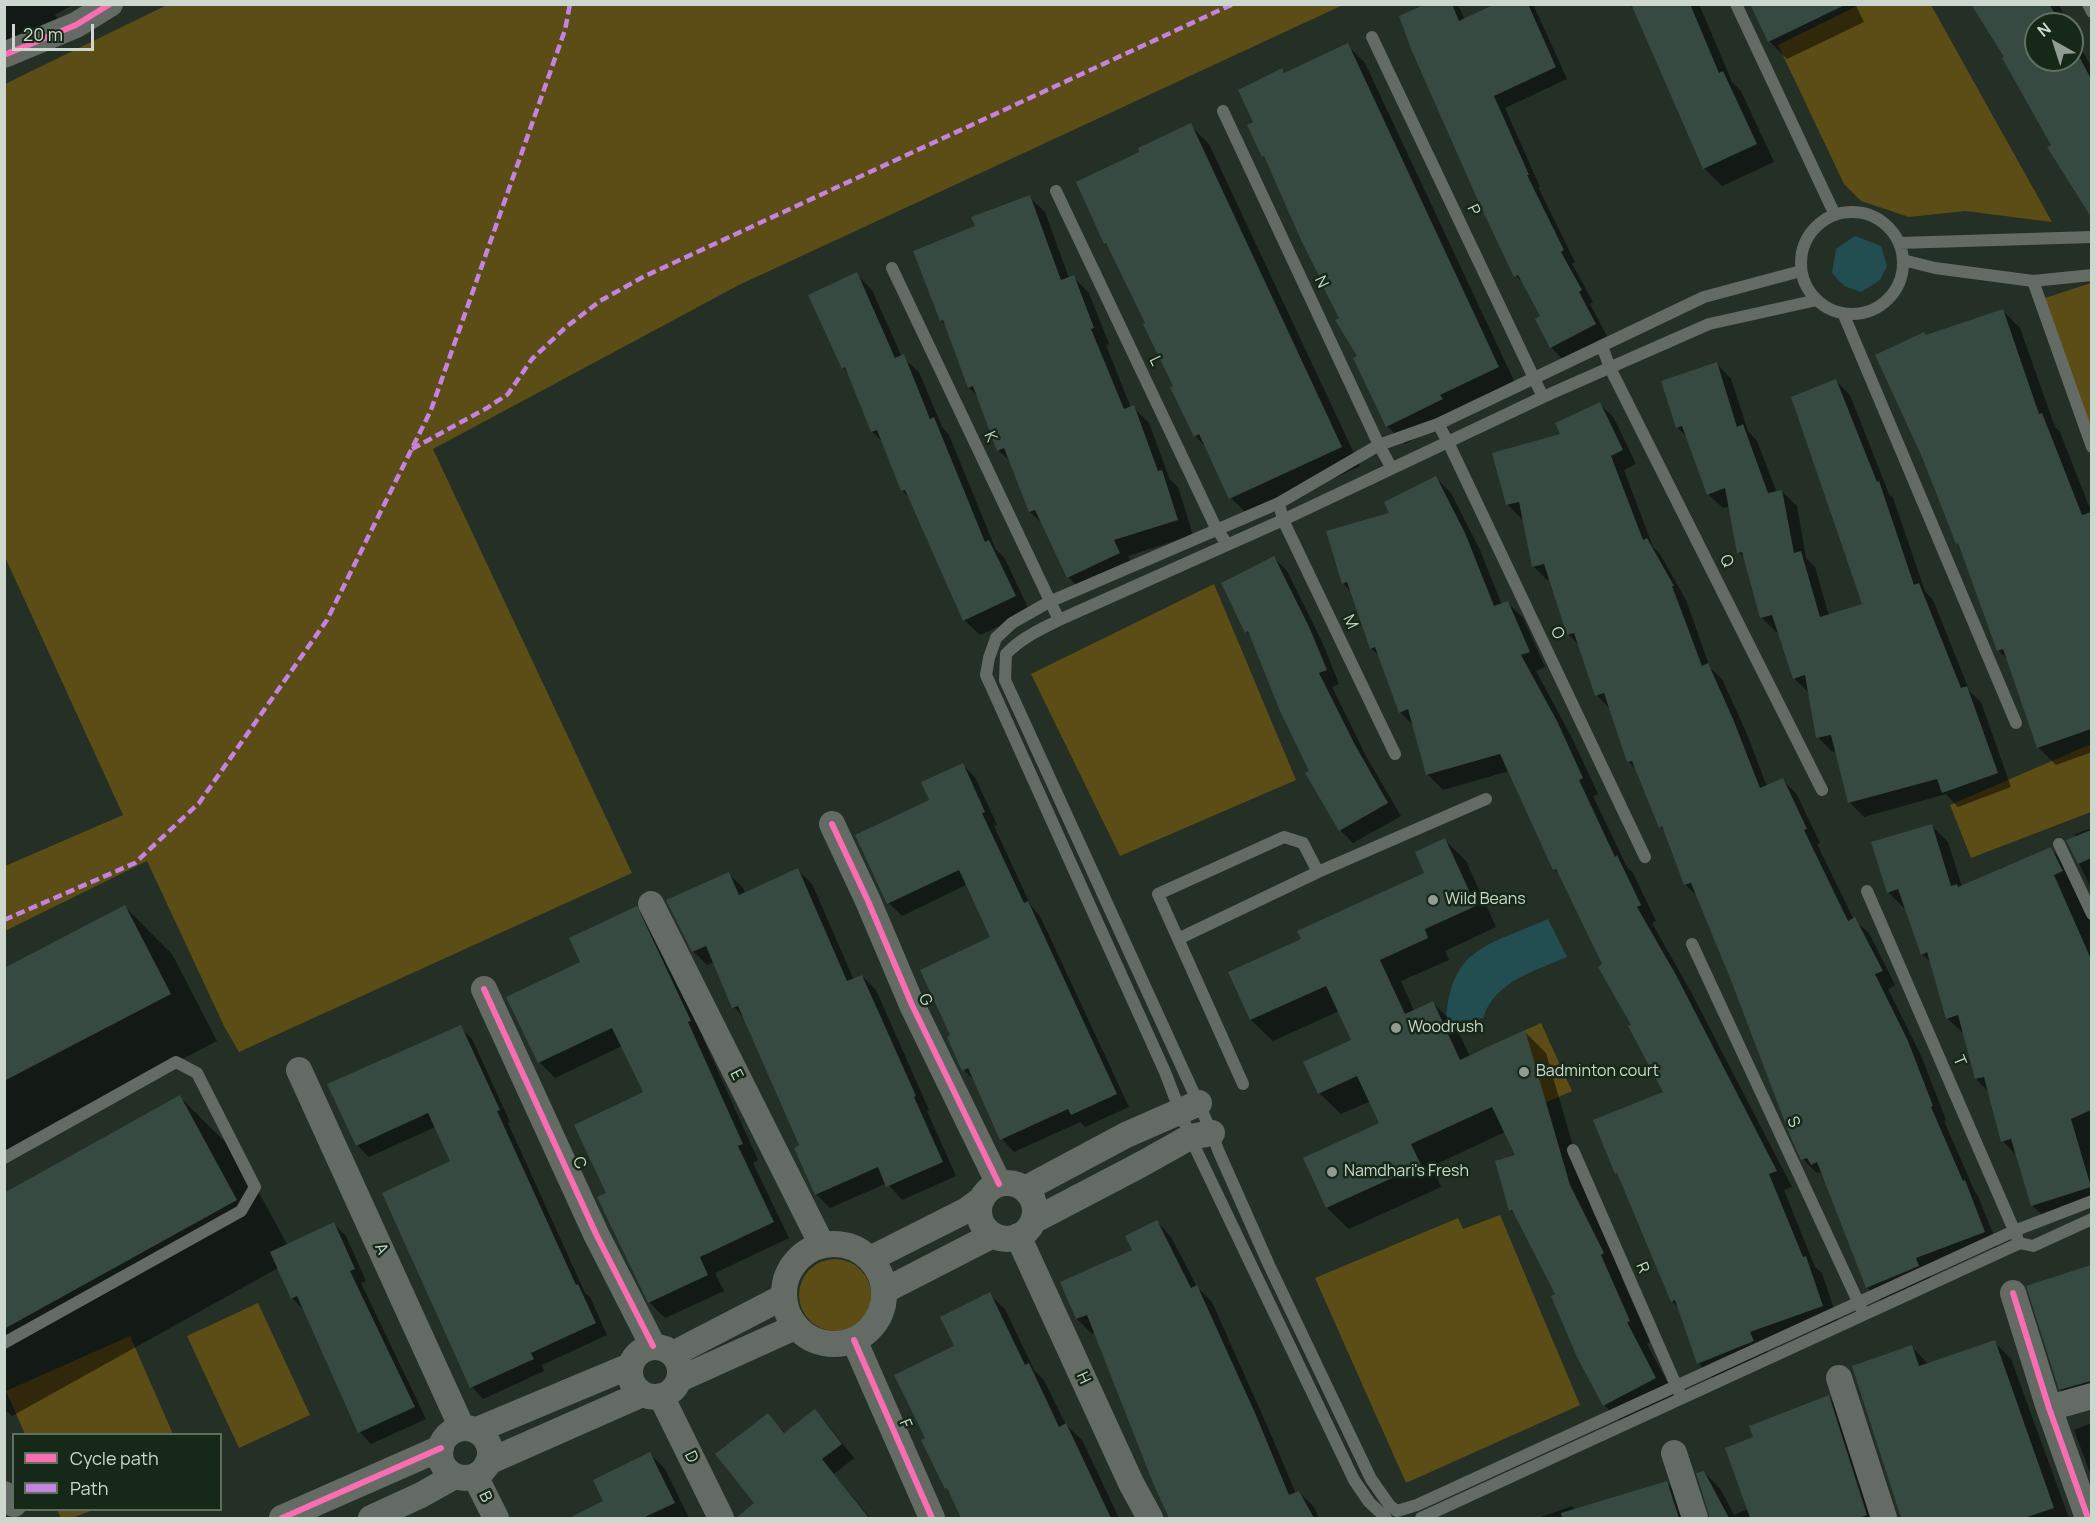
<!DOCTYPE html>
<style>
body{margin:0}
#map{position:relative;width:2096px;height:1523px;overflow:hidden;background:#242f26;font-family:Manrope,sans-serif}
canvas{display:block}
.frame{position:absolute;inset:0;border:6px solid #ccd8cd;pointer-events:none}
.legend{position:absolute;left:12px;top:1433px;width:210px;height:78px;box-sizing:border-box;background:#162919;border:2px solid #5f6f61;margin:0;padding:8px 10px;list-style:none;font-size:18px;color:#ccd8cd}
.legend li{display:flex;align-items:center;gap:12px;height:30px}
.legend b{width:30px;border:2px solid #5f6f61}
.north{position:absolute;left:2024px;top:12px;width:60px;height:60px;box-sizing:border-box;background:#162919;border:2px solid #5f6f61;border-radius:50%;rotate:321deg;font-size:16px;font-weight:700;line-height:24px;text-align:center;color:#ccd8cd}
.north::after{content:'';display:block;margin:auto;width:21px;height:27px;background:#919d93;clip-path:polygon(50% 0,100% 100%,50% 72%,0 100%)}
.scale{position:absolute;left:12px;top:24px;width:82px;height:27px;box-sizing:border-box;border:3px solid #ccd8cd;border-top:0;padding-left:8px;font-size:18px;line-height:21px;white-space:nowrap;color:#ccd8cd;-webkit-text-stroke:4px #162919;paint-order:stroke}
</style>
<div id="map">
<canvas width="2096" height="1523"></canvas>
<div class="frame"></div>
<ul class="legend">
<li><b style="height:8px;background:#f96db3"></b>Cycle path</li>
<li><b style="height:8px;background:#c483df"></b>Path</li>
</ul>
<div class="north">N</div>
<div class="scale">20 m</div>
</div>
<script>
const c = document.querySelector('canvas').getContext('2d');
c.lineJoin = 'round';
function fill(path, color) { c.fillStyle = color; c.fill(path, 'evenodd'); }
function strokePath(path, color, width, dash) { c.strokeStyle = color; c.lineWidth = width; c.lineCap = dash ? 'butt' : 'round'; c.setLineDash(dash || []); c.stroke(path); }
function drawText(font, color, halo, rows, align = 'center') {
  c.font = font + ' Manrope,sans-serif'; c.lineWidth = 5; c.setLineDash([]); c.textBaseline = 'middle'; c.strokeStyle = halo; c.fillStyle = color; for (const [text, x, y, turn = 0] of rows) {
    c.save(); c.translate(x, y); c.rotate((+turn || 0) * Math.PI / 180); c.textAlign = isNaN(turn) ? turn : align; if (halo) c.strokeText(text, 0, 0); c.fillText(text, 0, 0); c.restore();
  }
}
fill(new Path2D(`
 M1861 4 1931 5 2052 222 1965 211 1909 217 1861 201 1844 184 1778 45Z
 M167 5V4L1343 5 739 285 433 449 632 873 239 1052 224 1026 147 861 5 931V866L123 815 5 557V84Z
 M2091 283V438L2039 300Z
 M1214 584 1296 780 1120 856 1031 674Z
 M2091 744V812L1971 858 1950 805Z
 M1541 1023 1572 1091 1507 1120 1477 1052Z
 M1500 1215 1580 1405 1406 1483 1315 1278 1458 1218 1463 1229Z
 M799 1295a36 36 0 1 1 72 0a36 36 0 1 1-72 0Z
 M258 1303 310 1415 239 1448 187 1336Z
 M130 1336 173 1434H25L6 1391Z
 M57 1510H93L72 1518H61Z`), '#5c4c15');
fill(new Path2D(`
 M1855 236 1881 246 1887 266 1880 280 1861 292 1844 286 1832 273 1836 249Z
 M1548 919 1567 957C1535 971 1495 981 1483 1018L1446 1023C1450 947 1487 946 1548 919Z`), '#224e52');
fill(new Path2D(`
 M4 4H74L55 15 58 19 4 42Z
 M1430 4H1456L1460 9 1465 20 1499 4H1533L1567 79 1505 108 1540 187H1538L1575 262 1572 264 1593 302 1590 304 1607 336 1562 359 1551 347 1542 317 1524 284 1516 276Z
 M1629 4H1699L1732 82 1741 91 1774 162 1722 186 1704 168 1636 12Z
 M1752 4H1855L1864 22 1787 59 1769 41Z
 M1972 4H2058L2070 24H2036V60H2072V33L2092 68V213L2006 58Z
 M1347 45 1365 63 1516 385 1460 417 1405 444 1387 426 1359 357 1267 161 1263 156 1249 126 1255 123 1282 70 1286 74Z
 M1190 125 1209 144 1360 466 1250 517 1231 498 1207 448 1195 436 1147 324 1111 249 1105 243 1141 153Z
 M1029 197 1045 212 1069 278 1073 277 1089 293 1109 344 1106 345 1131 408 1133 407 1149 423 1170 480 1178 487 1193 535 1128 556 1134 569 1084 593 1068 577 1044 525 1030 512 1012 463 998 450 979 397 969 388 947 327 941 320 977 227Z
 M856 274 872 290 902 357 919 372 942 427 949 435 996 550 1004 557 1030 612 980 635 964 620 910 499 902 490 883 442 872 432 849 374 843 368Z
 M2002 310 2020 328 2055 427 2060 432 2092 514V752L2056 765 2038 747 2008 660 1998 650 1975 586 1923 456 1926 337Z
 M1717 364 1731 379 1748 431 1757 441 1777 493 1782 491 1797 506 1806 558 1815 567 1829 616 1864 605 1836 381 1850 395 1889 494 1893 498 1925 591 1933 600 1970 692 1981 702 2011 787 1958 807 1946 794 1864 817 1849 802 1836 751 1832 752 1818 737 1809 693 1794 678 1779 631 1776 632 1762 618 1745 559 1739 552 1730 506 1723 508 1708 494 1688 438 1677 427Z
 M1600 404 1614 418 1636 464 1624 470 1653 547 1660 554 1686 600 1710 668 1722 679 1747 734 1767 787 1782 780 1796 793 1820 843 1817 844 1854 920 1869 933 1895 985 1888 989 1922 1058 1946 1120 1944 1121 1975 1192 1978 1196 1998 1246 1929 1272 1932 1280 1881 1301 1867 1287 1823 1175 1820 1172 1817 1173 1803 1159 1698 897 1686 885 1666 832 1661 827 1637 770 1629 762 1611 710 1597 695 1579 645 1568 634 1550 579 1547 580 1533 566 1524 518 1522 519 1508 505 1494 454 1562 435Z
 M1436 478 1451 493 1480 550 1502 605 1507 602 1523 618 1545 667 1536 671 1572 738 1598 794 1593 796 1627 867 1633 873 1656 921 1652 923 1691 992 1792 1187 1784 1190 1815 1267 1822 1273 1838 1321 1765 1347 1769 1357 1714 1379 1698 1363 1679 1309 1672 1301 1621 1178 1616 1173 1665 1093 1562 878 1554 869 1509 771 1443 790 1427 774 1414 726 1400 712 1381 658 1371 648 1352 593 1343 583 1391 514Z
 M1274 558 1287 571 1323 644 1339 684 1332 687 1367 758 1401 816 1353 843 1340 830 1311 772 1251 636 1247 632Z
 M962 764 975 777 997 825 994 826 1031 906 1040 916 1129 1107 1085 1127 1080 1122 1014 1152 1002 1139 975 1081 964 1070 952 1036 992 937 968 884 902 916 889 903 931 801Z
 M1932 826 1948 842 1962 887 2051 849 2067 865 2092 917V1208L2048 1221 2032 1205 2018 1157 2003 1141 1989 1092 1976 1079 1964 1034 1947 1018 1932 963 1922 954 1906 907 1904 908 1888 892Z
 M2092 828V890L2068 841 2076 838 2075 834Z
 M1445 840 1466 861 1496 927 1445 951 1449 960 1401 981 1414 1011 1433 1003 1455 1024 1470 1057 1525 1032 1546 1053 1591 1208 1624 1275 1621 1277 1650 1342 1647 1344 1677 1400 1626 1427 1604 1405 1557 1295 1517 1217 1510 1210 1517 1156 1505 1132 1432 1166 1441 1187 1349 1229 1327 1208 1305 1159 1381 1124 1371 1101 1341 1114 1319 1093 1353 1041 1339 1011 1273 1041 1251 1020 1230 973 1303 940 1426 874Z
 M798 870 812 884 854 980 862 976 876 990 929 1110 927 1111 956 1176 902 1200 887 1183 830 1208 816 1194 801 1146 745 1019 734 1007 714 962 707 965 693 951 729 874 743 888 745 893Z
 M125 907 172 954 217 1041 4 1152V969Z
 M636 908 652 924 706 1037 703 1038 758 1160 753 1163 789 1238 715 1273 724 1291 665 1318 649 1302 608 1193 645 1093 622 1046 555 1078 539 1062 582 962Z
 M460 1027 472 1039 510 1122 508 1123 585 1293 590 1297 607 1335 542 1365 544 1371 483 1399 472 1387 452 1162 435 1127 369 1157 357 1145Z
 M180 1097 239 1156 288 1246 334 1224 346 1236 366 1281 361 1283 426 1419 371 1444 360 1432 305 1311 292 1298 278 1268 12 1416 4 1409V1195Z
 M1157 1222 1171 1237 1197 1287 1212 1302 1269 1430 1296 1494 1299 1492 1314 1507 1319 1518H1171L1154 1483 1096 1332 1092 1334 1077 1319 1062 1282 1134 1251Z
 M2092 1267V1403L2078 1407 2060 1389 2028 1287Z
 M989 1294 1005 1309 1034 1370 1044 1380 1066 1425 1082 1440 1119 1518H962L923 1440 927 1438 956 1347Z
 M1994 1342 2011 1359 2069 1518H1900L1912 1347 1929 1365Z
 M1828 1397 1846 1414 1879 1518H1711L1704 1472 1721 1490 1734 1515 1748 1509 1755 1438Z
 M815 1411 828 1425 854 1458 834 1474 870 1518H742L740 1516 756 1503 768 1415 786 1434Z
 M2092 1423V1478L2074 1430Z
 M650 1454 665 1469 689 1518H572L605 1502Z
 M1667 1483 1684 1500 1690 1518H1538L1572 1506 1575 1510Z`), '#0007');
fill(new Path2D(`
 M1426 4H1452L1459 21 1495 4H1528L1556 67 1494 96 1529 175H1527L1564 250 1561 252 1582 290 1579 292 1596 324 1550 348 1535 319 1540 316 1518 275 1514 277 1480 205 1411 49 1399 16Z
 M1631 4H1690L1719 73 1723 71 1757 144 1703 169Z
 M1750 4H1847L1768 42Z
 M1971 4H2049L2061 24H2036V60H2072V44L2080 58 2091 79V217L2047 147 2051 145 2002 58 2004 57Z
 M1348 43 1499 367 1440 395 1443 399 1386 427 1353 358 1357 356 1335 320 1339 318 1319 279 1320 278 1301 240 1264 156 1262 157 1247 125 1253 122 1238 90 1282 68 1284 73Z
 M1191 123 1342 447 1229 499 1199 434 1194 437 1170 387 1173 386 1143 324 1145 323 1106 243 1104 244 1076 182 1139 152 1138 148Z
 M1030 195 1061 280 1074 275 1094 328 1091 329 1124 409 1134 405 1158 471 1162 470 1178 520 1114 540 1120 553 1067 578 1035 510 1029 512 1004 448 997 451 973 386 968 388 943 320 940 321 913 251 975 226 971 217Z
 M857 272 895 358 904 354 930 419 934 417 985 542 989 540 1016 596 963 621 905 490 901 491 877 430 871 432 845 367 842 369 808 295Z
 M2003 309 2039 414 2042 413 2082 515 2091 512V729L2037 748 2003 649 1997 651 1958 543 1956 544 1922 457 1875 355 1924 332 1926 335Z
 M1717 362 1737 427 1743 424 1768 493 1782 490 1794 553 1801 551 1820 617 1862 604 1791 397 1836 379 1877 482 1879 481 1914 585 1919 583 1961 688 1967 686 1998 773 1942 793 1937 779 1848 803 1831 735 1816 738 1805 675 1793 679 1772 615 1760 618 1742 552 1737 553 1725 488 1707 495 1682 426 1676 428 1661 381Z
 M1600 402 1623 450 1611 456 1643 540 1647 538 1674 586H1672L1702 666 1708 663 1733 719 1760 788 1783 778 1807 829 1804 830 1848 921 1855 917 1883 971 1875 974 1908 1041 1933 1106 1931 1107 1963 1181 1965 1180 1985 1232 1916 1258 1919 1266 1866 1288 1817 1162 1811 1165 1807 1158 1801 1160 1791 1138 1732 983 1691 883 1684 885 1662 826 1659 828 1632 761 1627 762 1604 693 1595 696 1574 633 1567 635 1544 564 1532 567 1519 502 1506 505 1492 453 1560 434 1555 423Z
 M1436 476 1465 533 1494 606 1508 601 1530 652 1521 655 1557 721 1583 778 1579 780 1615 857 1617 855 1641 905 1637 907 1676 975 1777 1171 1769 1174 1803 1257 1806 1256 1823 1306 1750 1332 1754 1341 1697 1364 1675 1300 1671 1302 1617 1173 1615 1174 1593 1120 1663 1092 1628 1026 1631 1025 1598 967 1602 964 1556 869 1553 870 1500 754 1426 775 1408 709 1399 713 1375 647 1370 649 1347 582 1342 584 1326 531 1389 513 1384 502Z
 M1274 556 1310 629 1327 670 1319 673 1354 743 1388 803 1339 831 1305 773 1309 771 1280 711 1248 631 1245 633 1221 583Z
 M963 763 985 812 982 813 1024 903 1028 901 1117 1094 1071 1115 1068 1109 1000 1140 968 1068 962 1071 947 1037 950 1035 920 970 990 937 959 870 887 904 855 835 929 800 921 782Z
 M1932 824 1951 886 1957 884 1958 887 2051 847 2063 871 2054 875 2091 959V1110L2071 1119 2091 1187 2031 1206 2011 1139 2001 1142 1984 1077 1975 1079 1958 1015 1946 1019 1927 952 1921 955 1898 889 1887 893 1871 842Z
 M2091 830V858L2078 864 2066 840Z
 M1445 838 1476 906 1425 929 1428 938 1380 960 1405 1014 1433 1001 1460 1060 1525 1030 1570 1185 1604 1253 1601 1255 1630 1321 1627 1322 1656 1378 1603 1406 1577 1357 1551 1296 1555 1294 1512 1210 1509 1211 1495 1161 1515 1155 1492 1107 1411 1144 1421 1165 1326 1208 1303 1158 1379 1123 1357 1076 1318 1094 1303 1062 1351 1040 1326 986 1250 1020 1228 972 1301 939 1297 931 1424 873 1415 852Z
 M798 868 847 981 862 975 916 1096 914 1097 943 1162 886 1187 878 1167 815 1195 794 1148 799 1145 738 1006 732 1008 706 946 692 952 666 900 729 872 739 895Z
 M125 905 171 994 4 1081V968Z
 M637 906 691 1021 688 1022 743 1144 738 1146 774 1222 700 1257 708 1275 648 1303 597 1197 606 1193 574 1125 643 1092 612 1028 538 1063 506 997 580 962 569 938Z
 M461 1025 500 1110 497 1111 576 1285 578 1284 596 1323 531 1353 534 1359 470 1388 382 1193 450 1161 428 1113 356 1146 327 1084Z
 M180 1095 237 1200 4 1329V1193Z
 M1157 1220 1191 1288 1197 1285 1255 1413 1289 1495 1299 1491 1314 1518H1169L1153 1483 1087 1315 1076 1319 1060 1282 1132 1250 1125 1236Z
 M334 1222 355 1269 350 1271 415 1407 358 1433 297 1296 291 1299 270 1252Z
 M2091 1265V1381L2059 1390 2026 1286Z
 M990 1292 1025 1365 1029 1363 1059 1427 1066 1423 1111 1518H961L947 1488 945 1489 921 1440 925 1438 894 1375 954 1346 940 1317Z
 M1995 1340 2054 1508 2024 1518H1901L1852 1366 1912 1345 1919 1366Z
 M1829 1395 1867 1515 1859 1518H1750L1725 1448 1753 1437 1749 1426Z
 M815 1409 842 1444 822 1459 869 1518H736L754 1503 715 1454 768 1413 784 1433Z
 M650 1452 675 1503 643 1518H569L603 1501 593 1480Z
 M1704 1471 1729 1518H1710L1696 1473Z
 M1667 1481 1679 1518H1562L1561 1513Z`), '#364a42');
strokePath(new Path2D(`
 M1736 4 1835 215
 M2088 4 2092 12
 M1372 37 1543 397
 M1223 111 1379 445 1391 467
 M1056 191 1216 528 1227 544
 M1801 263a51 51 0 1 1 102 0a51 51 0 1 1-102 0Z
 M1899 243 2092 237
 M1903 260 1935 268 2033 281 2092 275
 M892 268 1059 620
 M2033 281 2092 447
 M1817 300 1709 324 1543 397 1283 520 1059 620C1039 630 1021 638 1006 654L1005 680 1212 1133 1218 1150 1269 1265 1371 1479 1390 1506 1397 1511 1417 1505 2014 1231 2092 1201
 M1843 313 2016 723
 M1602 346 1610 368 1822 790
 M1438 424 1448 442 1645 857
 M1279 503 1283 520 1395 754
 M2059 844 2092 914
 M1867 891 2017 1237
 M1178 939 1318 872 1486 799
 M1692 944 1861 1308
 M1243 1084 1158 894 1284 837 1303 843 1318 872
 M1573 1150 1679 1392
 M4 1158 176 1062 197 1073 255 1187 241 1211 4 1343
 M1386 1518 1369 1502 1354 1480 1190 1137 1165 1072 986 675 989 658 996 638 1012 623 1049 602 1279 503 1379 445 1438 424 1704 297 1801 271
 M1421 1518 2020 1243 2033 1246 2092 1219`), '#636b64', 12);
strokePath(new Path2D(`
 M4 55 76 25 110 4
 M832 824 868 901 912 1005 999 1184
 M651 904 822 1245
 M484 989 596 1234 653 1346
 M299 1070 462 1428
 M979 1211a28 28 0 1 1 56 0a28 28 0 1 1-56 0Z
 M1025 1189 1126 1135 1199 1103
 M1033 1221 1140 1165 1190 1137 1212 1133
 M1018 1236 1131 1483 1150 1518
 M784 1294a50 50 0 1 1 100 0a50 50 0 1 1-100 0Z
 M870 1259 967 1210 982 1199
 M884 1291 993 1235
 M2013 1293 2049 1408 2088 1518
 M854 1340 932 1518
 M630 1372a25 25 0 1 1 50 0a25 25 0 1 1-50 0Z
 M673 1354 783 1297
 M1839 1378 1884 1518
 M680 1379 795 1327
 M661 1396 721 1518
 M2049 1408 2092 1396
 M440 1453a25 25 0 1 1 50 0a25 25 0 1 1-50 0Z
 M477 1430 630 1366
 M1674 1453 1695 1518
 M488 1462 642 1394
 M475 1476 496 1518
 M4 1494 14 1504
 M282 1518 441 1448
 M371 1518 421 1495 455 1476`), '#636b64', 26);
strokePath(new Path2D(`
 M412 449 487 408 508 394 532 359 566 327 600 301 643 277 1233 4
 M4 920 135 863 199 803 327 620 431 410 565 30 570 4`), '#c483df', 4.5, [9, 4.5]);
strokePath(new Path2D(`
 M4 55 76 25 110 4
 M832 824 868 901 912 1005 999 1184
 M484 989 596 1234 653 1346
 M2013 1293 2049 1408 2088 1518
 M854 1340 932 1518
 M282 1518 441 1448`), '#f96db3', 6);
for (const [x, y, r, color] of [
 [1433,900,6,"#919d93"],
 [1396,1028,6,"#919d93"],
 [1524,1072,6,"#919d93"],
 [1332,1172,6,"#919d93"]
]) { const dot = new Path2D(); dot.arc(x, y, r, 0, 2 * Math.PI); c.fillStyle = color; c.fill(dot); strokePath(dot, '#162919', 2); }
drawText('16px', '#ccd8cd', '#162919', [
 ["P",1473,210,65],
 ["N",1321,282,65],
 ["L",1155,361,65],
 ["K",990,437,65],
 ["Q",1726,561,63],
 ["M",1350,622,64],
 ["O",1557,633,65],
 ["G",925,1000,65],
 ["T",1959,1061,67],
 ["E",736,1075,63],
 ["S",1793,1122,65],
 ["C",579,1163,65],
 ["A",381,1249,65],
 ["R",1642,1268,67],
 ["H",1083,1378,65],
 ["F",905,1424,67],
 ["D",691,1457,64],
 ["B",485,1497,64]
]);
drawText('16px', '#ccd8cd', '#162919', [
 ["Wild Beans",1445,900],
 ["Woodrush",1408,1028],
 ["Badminton court",1536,1072],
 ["Namdhari's Fresh",1344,1172]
], 'left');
</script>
